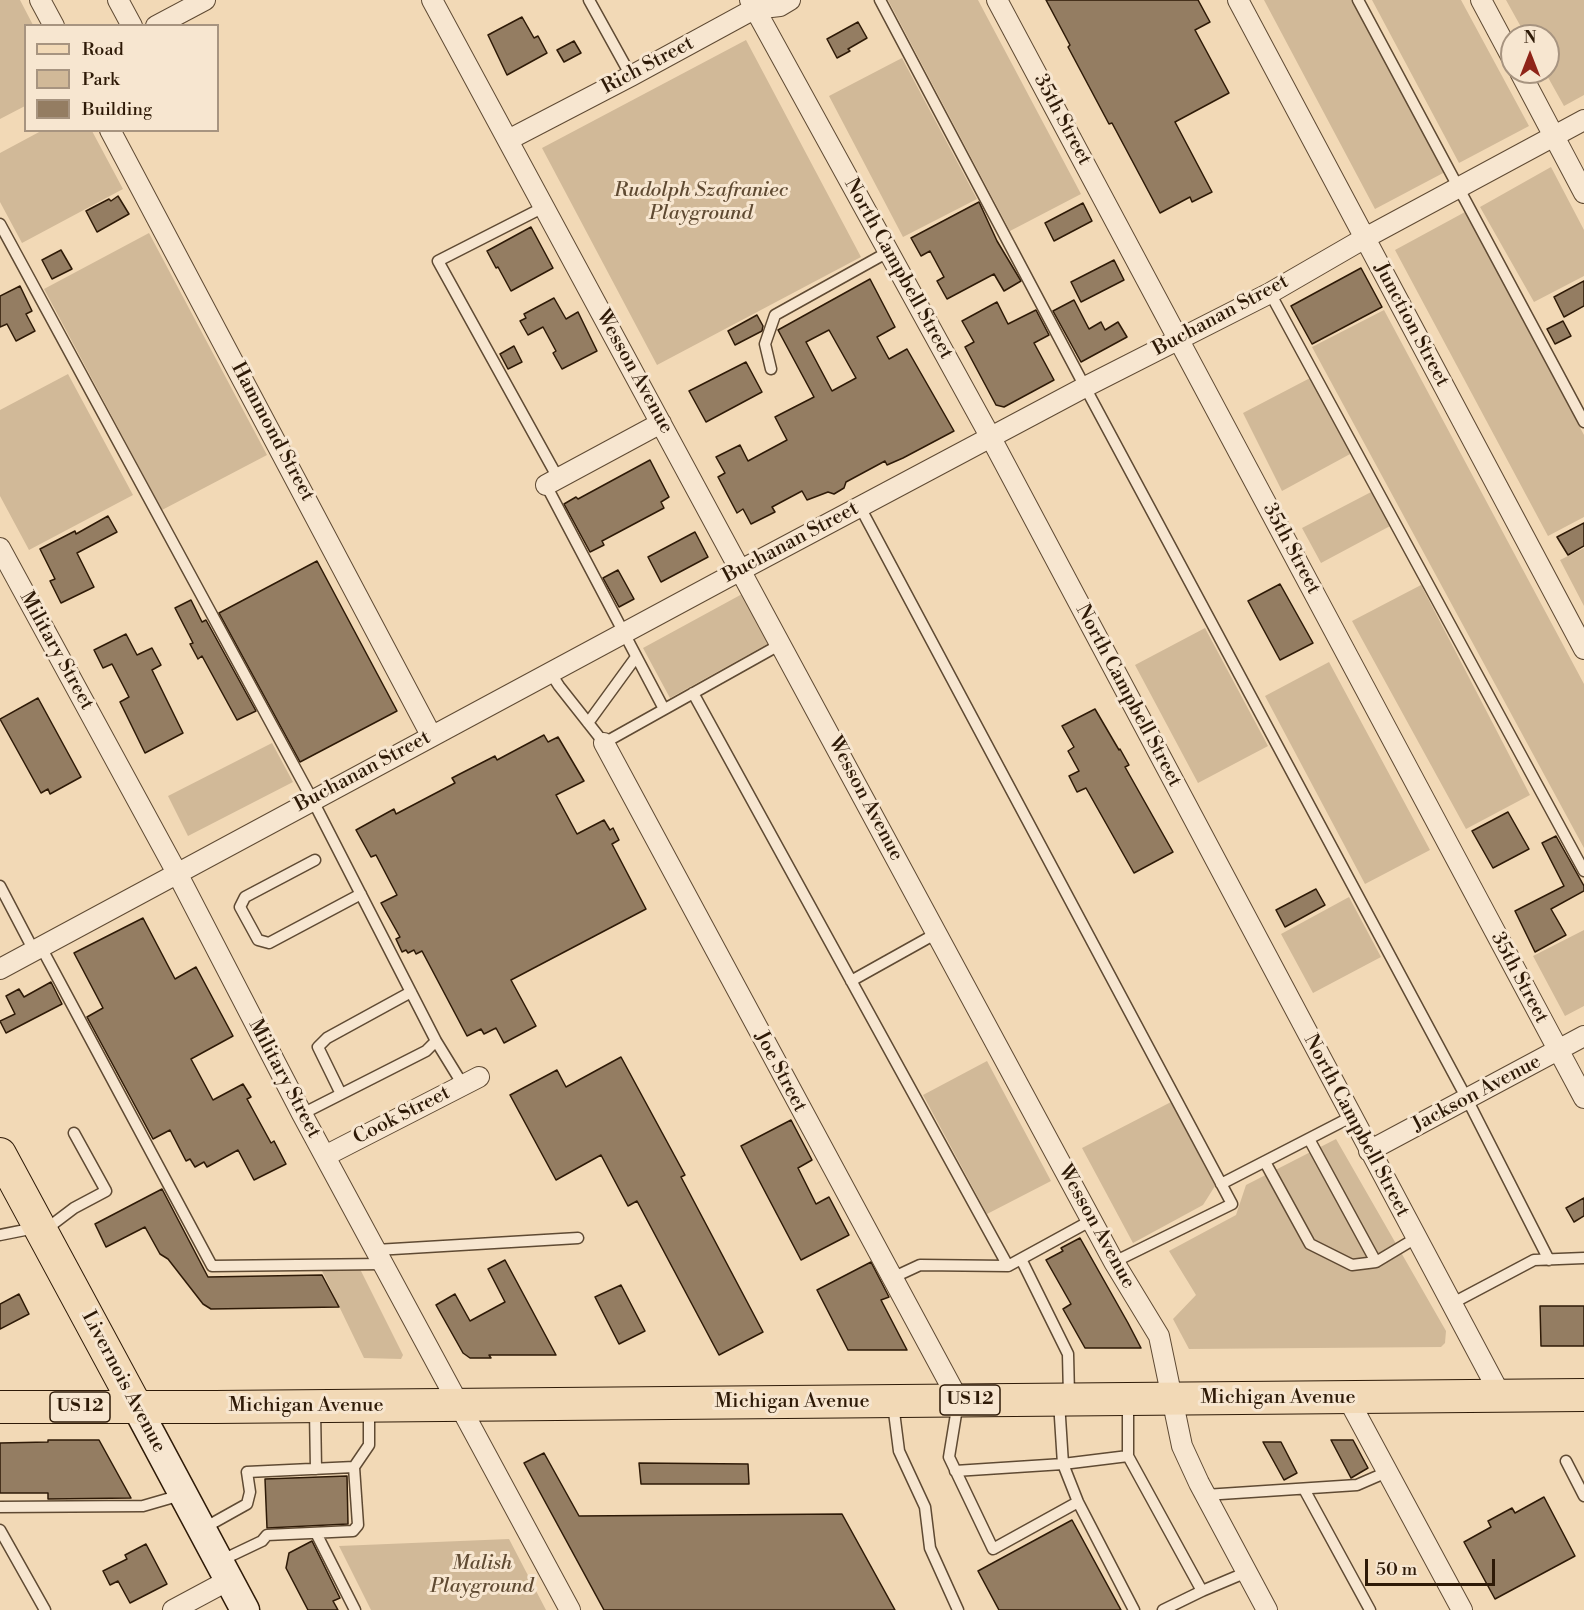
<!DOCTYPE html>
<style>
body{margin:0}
#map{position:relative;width:1584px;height:1610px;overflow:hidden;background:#f2d9b6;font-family:"Libre Bodoni",serif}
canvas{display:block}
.legend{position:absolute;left:24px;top:24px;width:195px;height:108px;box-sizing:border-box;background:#f7e6d0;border:2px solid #a79480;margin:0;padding:8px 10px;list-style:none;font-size:18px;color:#2e1a07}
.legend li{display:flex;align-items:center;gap:12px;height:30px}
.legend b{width:30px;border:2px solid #a79480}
.north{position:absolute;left:1500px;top:24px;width:60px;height:60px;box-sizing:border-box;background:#f7e6d0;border:2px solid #a79480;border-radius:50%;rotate:0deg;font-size:16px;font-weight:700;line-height:24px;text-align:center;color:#2e1a07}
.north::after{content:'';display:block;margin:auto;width:21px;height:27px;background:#8f2418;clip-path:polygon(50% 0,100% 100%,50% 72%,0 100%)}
.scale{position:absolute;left:1365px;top:1559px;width:130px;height:27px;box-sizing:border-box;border:3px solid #2e1a07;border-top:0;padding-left:8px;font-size:18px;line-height:21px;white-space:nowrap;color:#2e1a07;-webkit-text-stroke:4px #f7e6d0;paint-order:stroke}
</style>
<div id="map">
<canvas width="1584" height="1610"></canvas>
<ul class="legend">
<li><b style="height:8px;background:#f2d9b6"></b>Road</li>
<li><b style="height:16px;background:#d1b998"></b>Park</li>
<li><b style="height:16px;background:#947d62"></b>Building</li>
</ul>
<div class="north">N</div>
<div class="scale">50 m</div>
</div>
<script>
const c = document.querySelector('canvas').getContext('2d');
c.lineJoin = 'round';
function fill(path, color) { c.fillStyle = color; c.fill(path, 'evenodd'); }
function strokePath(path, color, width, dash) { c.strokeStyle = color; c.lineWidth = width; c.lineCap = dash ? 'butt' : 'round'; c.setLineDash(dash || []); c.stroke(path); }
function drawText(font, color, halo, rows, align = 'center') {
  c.font = font + ' "Libre Bodoni",serif'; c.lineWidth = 6; c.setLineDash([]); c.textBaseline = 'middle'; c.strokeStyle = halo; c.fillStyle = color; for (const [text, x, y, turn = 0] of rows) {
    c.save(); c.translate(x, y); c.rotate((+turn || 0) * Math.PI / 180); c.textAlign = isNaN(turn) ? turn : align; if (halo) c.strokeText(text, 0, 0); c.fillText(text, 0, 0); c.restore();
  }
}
fill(new Path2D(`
 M0 0H20L33 25 26 26 25 106 0 119Z
 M888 0H978L1081 194 1010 231Z
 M1264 0H1354L1445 172 1375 209Z
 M1372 0H1461L1529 126 1459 163Z
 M1506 0H1584V95L1564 106 1545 72H1548V36H1526Z
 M746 40 861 257 657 365 542 148Z
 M902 58 977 199 903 237 829 96Z
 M41 131H92L123 189 22 243 0 202V153Z
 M1551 167 1584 230V276L1534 302 1480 207Z
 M1465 212 1584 435V517L1548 536 1395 250Z
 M149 233 267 455 162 510 44 289Z
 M1384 310 1584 684V848L1312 347Z
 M68 374 133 495 29 550 0 496V410Z
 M1312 377 1352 453 1282 491 1243 413Z
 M1373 491 1392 525 1321 563 1302 528Z
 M1584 548V606L1560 560Z
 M1421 585 1530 795 1466 829 1352 621Z
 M744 593 771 642 670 698 643 648Z
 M1205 628 1268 746 1198 783 1135 665Z
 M1329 662 1430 850 1365 884 1265 696Z
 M272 743 293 782 188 836 168 796Z
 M1349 897 1381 957 1313 993 1281 934Z
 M1584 930V1006L1565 1016 1533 956Z
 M987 1061 1051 1181 987 1214 923 1095Z
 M1171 1102 1215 1186 1203 1205 1133 1243 1082 1148Z
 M1336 1139 1446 1331 1445 1343 1441 1347 1189 1349 1173 1319 1196 1295 1169 1251 1236 1215 1246 1185Z
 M360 1269 403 1355 401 1359 364 1358 322 1271Z
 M509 1539 546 1610H371L339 1546Z`), '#d1b998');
const building = new Path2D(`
 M1046 0H1198L1210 22 1195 30 1229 93 1175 122 1212 192 1192 202 1190 197 1160 213 1112 123 1109 124 1068 47 1070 45Z
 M522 17 534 38 538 36 547 53 507 75 488 35Z
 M858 22 867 38 848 49 850 51 837 58 827 39Z
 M574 41 581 53 564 62 557 50Z
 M118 196 129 214 97 232 86 211 109 199 111 201Z
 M979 202 997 241 1021 281 1004 291 994 274 947 299 937 281 944 277 930 251 921 256 911 238Z
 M1083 203 1092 221 1054 241 1045 223Z
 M531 227 553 268 511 291 498 267 496 268 487 251Z
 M61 250 72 269 52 279 42 260Z
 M1114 260 1124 280 1081 302 1071 282Z
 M1361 268 1382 307 1312 344 1291 306Z
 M870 279 895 327 877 337 889 359 907 349 954 431 903 458 887 465 885 461 846 482 844 488 834 494 828 492 807 500 802 491 772 507 775 512 751 524 743 509 737 513 718 477 725 473 716 457 740 445 748 461 787 440 775 417 814 397 778 330ZM829 330 856 378 832 391 806 342Z
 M1584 281V306L1564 317 1554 297Z
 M20 286 32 311 26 314 35 331 16 341 7 324 0 327V296Z
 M554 298 566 319 578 312 597 351 562 369 553 353 556 351 543 327 528 335 520 321 526 318 524 314Z
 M1074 300 1089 329 1101 322 1105 330 1118 322 1127 337 1081 362 1053 311Z
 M997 302 1008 324 1036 310 1049 335 1034 343 1054 380 1004 407 996 405 965 347 974 342 962 321Z
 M757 315 763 326 762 331 735 345 728 331Z
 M1563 321 1571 336 1555 344 1547 329Z
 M514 346 522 362 508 369 500 354Z
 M746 362 762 392 706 422 689 391Z
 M650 460 669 497 661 502 664 508 602 541 604 545 590 552 564 504 576 497 578 499Z
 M108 516 117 532 77 553 94 587 61 603 50 581 55 579 40 549 75 531 76 534Z
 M1584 523V546L1568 555 1557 537Z
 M695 532 708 557 661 582 648 557Z
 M317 561 397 711 300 762 219 613Z
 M618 570 634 599 619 607 603 578Z
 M1280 584 1313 643 1280 660 1248 601Z
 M191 600 202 622 206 620 256 711 237 720 202 656 198 659 190 644 193 643 175 608Z
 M126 634 137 655 152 648 161 665 152 670 183 733 145 753 120 702 129 697 112 664 103 668 94 650Z
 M38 698 81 777 50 794 48 789 41 793 0 719Z
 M1095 709 1119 750 1120 749 1129 765 1125 767 1173 852 1134 873 1086 788 1077 792 1069 776 1079 771 1068 751 1074 747 1062 726Z
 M544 735 548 742 558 737 584 781 556 795 577 834 604 820 610 830 613 828 619 840 612 844 646 909 511 980 536 1026 504 1043 496 1028 484 1034 481 1029 467 1036 422 951 416 954 414 950 408 953 406 950 402 952 396 939 400 937 381 903 397 895 376 855 371 857 356 830 394 809 396 814 455 783 452 778 495 756 497 760Z
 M1508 812 1529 849 1493 868 1472 831Z
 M1556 836 1584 886V891L1551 909 1566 935 1535 952 1515 911 1564 886 1542 843Z
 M1316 889 1325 905 1285 927 1276 910Z
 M143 918 175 979 196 967 233 1036 191 1059 213 1100 243 1084 251 1097 247 1099 271 1143 274 1141 286 1164 254 1180 238 1150 207 1167 204 1162 195 1167 190 1159 186 1161 170 1130 153 1139 87 1017 103 1008 74 953Z
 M51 982 62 1004 6 1033 0 1021 15 1014 6 996 19 989 24 997Z
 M621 1057 685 1175 681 1177 763 1332 719 1355 637 1201 628 1206 601 1155 556 1180 510 1095 557 1070 566 1087Z
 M791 1120 812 1160 798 1168 816 1204 829 1197 849 1235 801 1260 741 1146Z
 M162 1189 208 1277 322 1275 339 1307 211 1309 203 1304 168 1259 160 1254 145 1227 106 1247 95 1224Z
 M1584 1198V1216L1574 1222 1566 1208Z
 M1080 1238 1128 1323 1141 1348H1085L1063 1309 1071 1304 1046 1260 1063 1251 1061 1248Z
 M505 1260 556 1355H489L491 1358H470L463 1353 436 1305 455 1294 470 1321 505 1302 488 1269Z
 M871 1262 889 1297 881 1300 907 1350H848L817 1290Z
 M621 1285 645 1331 619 1344 595 1297Z
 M19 1294 29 1314 0 1329V1304Z
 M1540 1306H1584V1346H1541Z
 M48 1440H99L131 1498 48 1499V1493H0V1443L48 1442Z
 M1331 1440H1353L1368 1468 1351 1478Z
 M1263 1442H1281L1297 1473 1284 1480Z
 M544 1453 579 1516 842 1514 895 1610H604L524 1463Z
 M639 1463 748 1464 749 1484H641Z
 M347 1476 348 1524 267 1528 265 1479Z
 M1544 1497 1575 1556 1495 1599 1464 1542 1491 1527 1488 1521 1512 1508 1515 1513Z
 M1072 1520 1121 1610H999L978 1571Z
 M312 1541 340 1598 333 1601 338 1610H308L286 1568 289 1553Z
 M146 1544 167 1584 130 1603 118 1581 110 1585 103 1571 127 1559 125 1555Z`);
fill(building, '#947d62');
strokePath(building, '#2e1a07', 1.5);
const service = new Path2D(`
 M589 0 631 76
 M880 0 1085 387 1467 1099 1549 1260
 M1358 0 1584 422
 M544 207 438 261 558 478
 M0 224 312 799 436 1041 463 1085
 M1270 293 1584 871
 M771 369 765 344 775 315 888 252
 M546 485 664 709
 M860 507 1232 1204 1114 1262
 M550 672 559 686 604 743 781 644
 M693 693 1008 1266
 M588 723 636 657
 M315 860 245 897 240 907 258 940 269 943 361 894
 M0 886 34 951
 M41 947 212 1266 383 1264
 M851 981 937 933
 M341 1094 318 1047 327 1038 411 992
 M302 1114 426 1051 436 1041
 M1265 1162 1310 1244 1352 1265 1376 1262 1309 1139
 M1221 1184 1351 1117
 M45 1230 74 1208 106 1191 74 1133
 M0 1235 35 1228
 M376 1250 578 1238
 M1021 1259 1068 1354 1069 1396
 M1376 1262 1416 1238
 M892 1278 920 1265 1008 1266 1092 1220
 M1451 1304 1534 1260 1584 1258
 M958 1402 949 1457 993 1549 1078 1502
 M1059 1402 1063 1464 1078 1502 1134 1610
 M1128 1402V1456L1202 1591 1163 1610
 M893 1404 899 1451 925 1507 930 1548 958 1610
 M315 1410 316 1469
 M1566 1461 1584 1496
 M955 1471 1063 1464 1128 1456
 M1304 1489 1370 1610
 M1205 1495 1357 1485 1387 1472
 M0 1507 143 1506 181 1495
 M204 1528 247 1504 250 1492 247 1472 354 1467 369 1445V1409
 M0 1530 45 1610
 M316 1533 355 1610
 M220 1561 262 1541 267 1535 353 1531 358 1525 354 1467
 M1202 1591 1247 1572`);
const minor = new Path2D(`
 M40 0 54 26
 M118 0 132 26
 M432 0 1114 1262 1159 1336 1182 1446 1199 1483 1267 1610
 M750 0 991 438 1501 1396
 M997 0 1584 1098
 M1238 0 1584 649
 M1481 0 1512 58
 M156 26 205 0
 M1520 72 1584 193
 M110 130 431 735
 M508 140 631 76 754 9 780 6 790 0
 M546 485 661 423
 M0 548 177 873 302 1114 570 1610
 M604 743 959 1401
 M0 969 741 570 1085 387 1270 293 1365 238 1584 120
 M1369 1151 1584 1036
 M325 1156 479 1077
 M1347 1397 1462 1610
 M173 1610 229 1580`);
const secondary = new Path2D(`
 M137 1408 245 1610`);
const primary = new Path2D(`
 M0 1154 137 1408
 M0 1407H215L1584 1395`);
strokePath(service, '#5f4a33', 13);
strokePath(minor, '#5f4a33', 22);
strokePath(secondary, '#2e1a07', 31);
strokePath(primary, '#2e1a07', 34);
strokePath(service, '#f7e6d0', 10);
strokePath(minor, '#f7e6d0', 20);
strokePath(secondary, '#f7e6d0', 28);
strokePath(primary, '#f2d9b6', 32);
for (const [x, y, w] of [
 [970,1400,60],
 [80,1407,60]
]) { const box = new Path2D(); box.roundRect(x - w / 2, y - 15, w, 30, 4.5); c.fillStyle = '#f7e6d0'; c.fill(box); strokePath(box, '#2e1a07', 1.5); }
drawText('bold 18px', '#2e1a07', null, [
 ["US 12",970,1400],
 ["US 12",80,1407]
]);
drawText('20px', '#2e1a07', '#f7e6d0', [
 ["Rich Street",648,66,-28],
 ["35th Street",1062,120,62],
 ["North Campbell Street",898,269,61],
 ["Buchanan Street",1221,316,-28],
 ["Junction Street",1411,325,62],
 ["Wesson Avenue",634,372,61],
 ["Hammond Street",272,432,62],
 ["Buchanan Street",791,543,-28],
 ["35th Street",1291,549,62],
 ["Military Street",56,651,61],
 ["North Campbell Street",1128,696,62],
 ["Buchanan Street",363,772,-28],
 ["Wesson Avenue",865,799,62],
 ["35th Street",1519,978,62],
 ["Joe Street",780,1072,62],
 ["Military Street",284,1079,62],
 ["Jackson Avenue",1477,1094,-28],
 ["Cook Street",402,1116,-27],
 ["North Campbell Street",1356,1126,62],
 ["Wesson Avenue",1096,1227,61],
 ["Livernois Avenue",123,1382,62],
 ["Michigan Avenue",1278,1398],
 ["Michigan Avenue",792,1402],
 ["Michigan Avenue",306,1406]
]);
drawText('italic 20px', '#5f4a32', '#f7e6d0', [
 ["Rudolph Szafraniec",701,191],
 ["Playground",701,214],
 ["Malish",482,1564],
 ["Playground",482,1587]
]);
</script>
